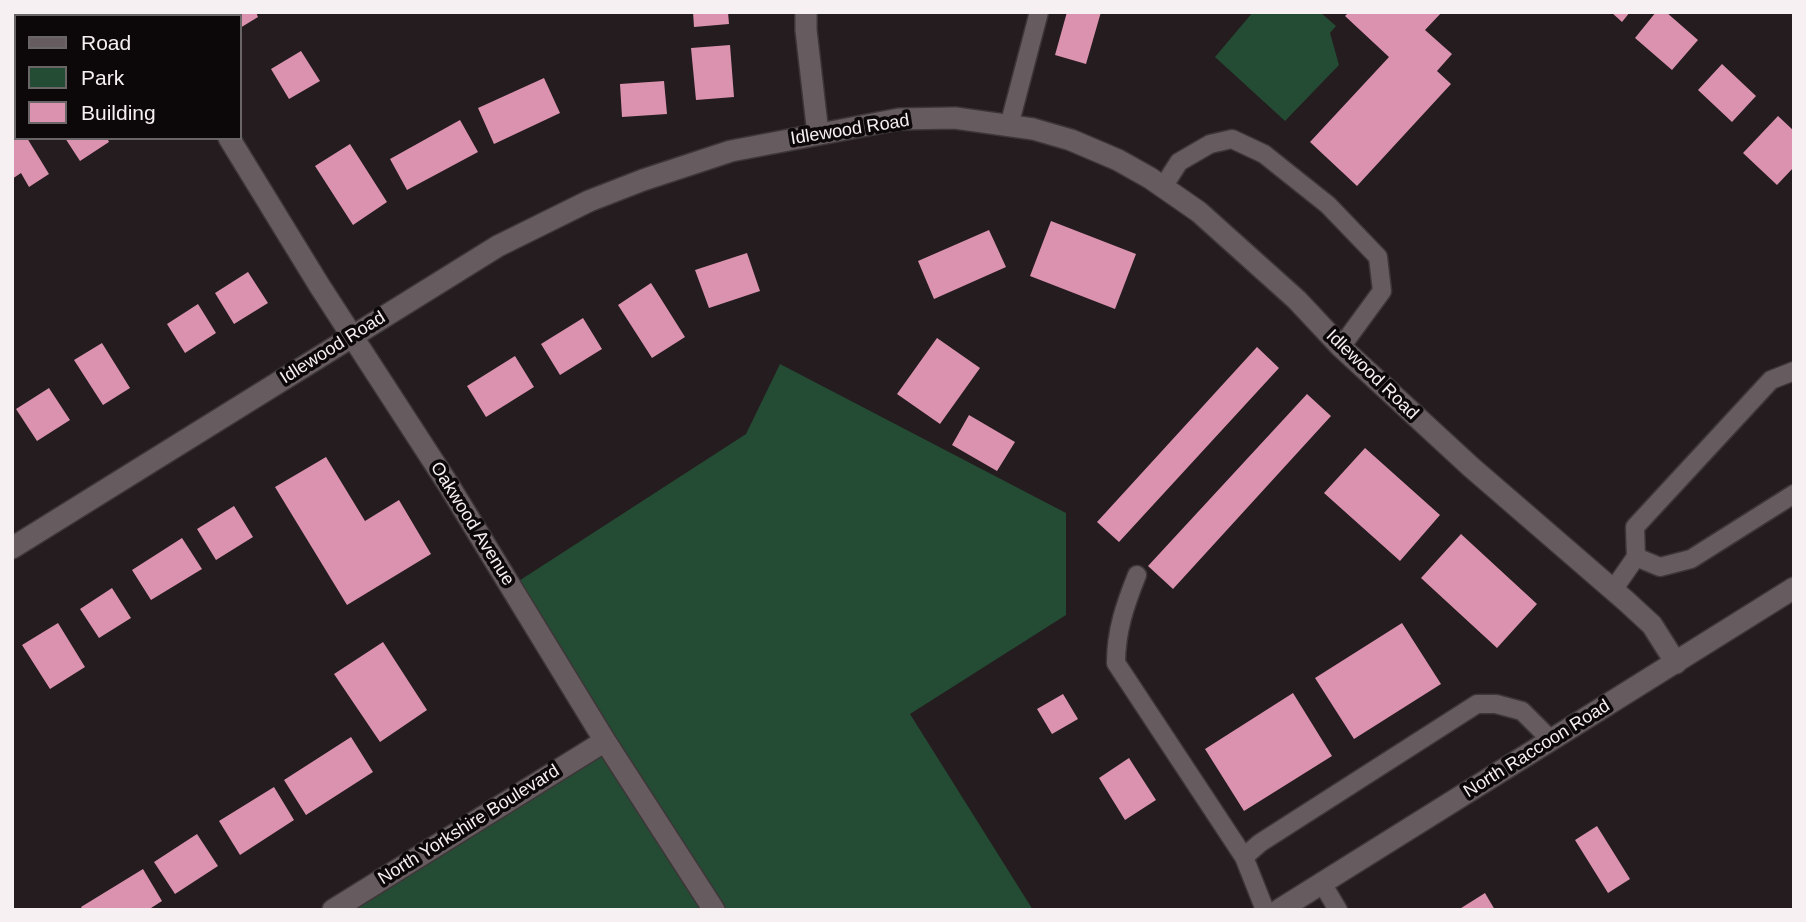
<!DOCTYPE html>
<style>
body{margin:0}
#map{position:relative;width:1806px;height:922px;overflow:hidden;background:#251c1f;font-family:Arial,sans-serif}
canvas{display:block}
.frame{position:absolute;inset:0;border:14px solid #f7f0f2;pointer-events:none}
.legend{position:absolute;left:14px;top:14px;width:228px;height:126px;box-sizing:border-box;background:#0c0809;border:2px solid #6a6566;margin:0;padding:9px 12px;list-style:none;font-size:21px;color:#f7f0f2}
.legend li{display:flex;align-items:center;gap:14px;height:35px}
.legend b{width:35px;border:2px solid #6a6566}
</style>
<div id="map">
<canvas width="1806" height="922"></canvas>
<div class="frame"></div>
<ul class="legend">
<li><b style="height:9px;background:#665b5f"></b>Road</li>
<li><b style="height:19px;background:#244b33"></b>Park</li>
<li><b style="height:19px;background:#db92ae"></b>Building</li>
</ul>
</div>
<script>
const c = document.querySelector('canvas').getContext('2d');
c.lineJoin = 'round';
function fill(path, color) { c.fillStyle = color; c.fill(path, 'evenodd'); }
function strokePath(path, color, width, dash) { c.strokeStyle = color; c.lineWidth = width; c.lineCap = dash ? 'butt' : 'round'; c.setLineDash(dash || []); c.stroke(path); }
function drawText(font, color, halo, rows, align = 'center') {
  c.font = font + ' Arial,sans-serif'; c.lineWidth = 7; c.setLineDash([]); c.textBaseline = 'middle'; c.strokeStyle = halo; c.fillStyle = color; for (const [text, x, y, turn = 0] of rows) {
    c.save(); c.translate(x, y); c.rotate((+turn || 0) * Math.PI / 180); c.textAlign = isNaN(turn) ? turn : align; if (halo) c.strokeText(text, 0, 0); c.fillText(text, 0, 0); c.restore();
  }
}
fill(new Path2D(`
 M1253 12H1320L1336 26 1330 33 1339 65 1285 121 1215 57Z
 M780 364 1066 513V615L910 714 1033 910H349L605 741 511 586 746 434Z`), '#244b33');
fill(new Path2D(`
 M205 12H256L258 17 240 28V16H207Z
 M693 12H728L729 24 694 27Z
 M1067 12H1101L1086 64 1055 55Z
 M1349 12H1442L1425 30 1452 54 1437 71 1451 84 1357 186 1310 142 1389 57 1345 16Z
 M1611 12H1630L1622 22Z
 M1656 12H1666L1698 40 1672 70 1635 38Z
 M730 45 734 97 696 100 691 48Z
 M301 51 320 81 289 99 271 69Z
 M1722 64 1756 96 1732 122 1698 90Z
 M544 78 560 113 494 144 478 108Z
 M664 81 667 114 622 117 620 84Z
 M1778 116 1794 131V167L1777 185 1743 153Z
 M460 120 478 152 407 190 390 159Z
 M16 131V138H27L49 174 29 187 21 173 12 179V133Z
 M65 138H107L109 142 80 161Z
 M350 144 387 202 353 225 315 166Z
 M1051 221 1136 254 1115 309 1030 276Z
 M989 230 1006 267 934 299 918 261Z
 M747 253 760 291 709 308 695 270Z
 M248 272 268 303 234 324 215 293Z
 M651 283 685 337 652 358 618 305Z
 M198 304 216 333 185 353 167 324Z
 M583 318 602 349 560 375 541 344Z
 M937 338 980 368 940 424 897 394Z
 M102 343 130 388 103 405 74 360Z
 M1257 347 1279 368 1119 542 1097 522Z
 M515 356 534 387 486 417 467 386Z
 M49 388 70 420 37 441 16 409Z
 M1307 394 1331 416 1173 589 1148 566Z
 M969 415 1015 442 997 471 952 445Z
 M1365 448 1440 515 1400 561 1324 493Z
 M326 457 365 521 399 500 431 554 347 605 275 487Z
 M234 506 253 537 216 560 197 529Z
 M1461 534 1537 604 1497 648 1421 578Z
 M182 538 202 569 151 600 132 570Z
 M112 588 131 618 99 638 80 609Z
 M58 623 85 667 50 689 22 645Z
 M1402 623 1441 684 1354 739 1315 678Z
 M383 642 427 710 380 742 334 674Z
 M1293 693 1332 756 1244 811 1205 749Z
 M1063 694 1078 719 1052 734 1037 709Z
 M351 737 373 772 306 815 284 780Z
 M1129 758 1156 800 1125 820 1099 778Z
 M274 787 294 820 240 855 219 821Z
 M1597 826 1630 879 1608 893 1575 840Z
 M197 834 218 866 175 894 154 862Z
 M143 869 162 901 148 910H83L81 907Z
 M1485 893 1495 910H1458Z`), '#db92ae');
const service = new Path2D(`
 M1009 126 1039 12
 M1163 187 1179 162 1210 144 1232 139 1264 154 1328 205 1378 257 1382 291 1341 347
 M1636 557 1660 567 1691 559 1794 494
 M1137 575C1125 605 1116 631 1116 663L1244 857
 M1613 590 1636 557 1635 527 1771 380 1794 371
 M1322 883 1338 910
 M1265 910 1244 857 1260 843 1477 704H1496L1522 711 1551 740`);
const minor = new Path2D(`
 M151 12 153 16
 M806 12V30L818 134
 M36 16 41 12
 M12 30 16 28
 M229 138 319 285 448 484 605 741 714 910
 M12 548 498 246 589 201 643 180 731 151 899 119 955 118 1033 129 1071 140 1118 160 1150 178 1199 212 1297 300 1341 347 1471 467 1626 601 1652 625 1676 663
 M333 910 605 741`);
const tertiary = new Path2D(`
 M1279 910 1794 588`);
strokePath(service, '#3d3638', 21);
strokePath(minor, '#3d3638', 24);
strokePath(tertiary, '#3d3638', 24);
strokePath(service, '#665b5f', 18);
strokePath(minor, '#665b5f', 21);
strokePath(tertiary, '#665b5f', 21);
drawText('18px', '#f7f0f2', '#0c0809', [
 ["Idlewood Road",850,130,-9],
 ["Idlewood Road",333,348,-32],
 ["Idlewood Road",1372,375,44],
 ["Oakwood Avenue",472,524,58],
 ["North Raccoon Road",1537,749,-32],
 ["North Yorkshire Boulevard",469,825,-32]
]);
</script>
